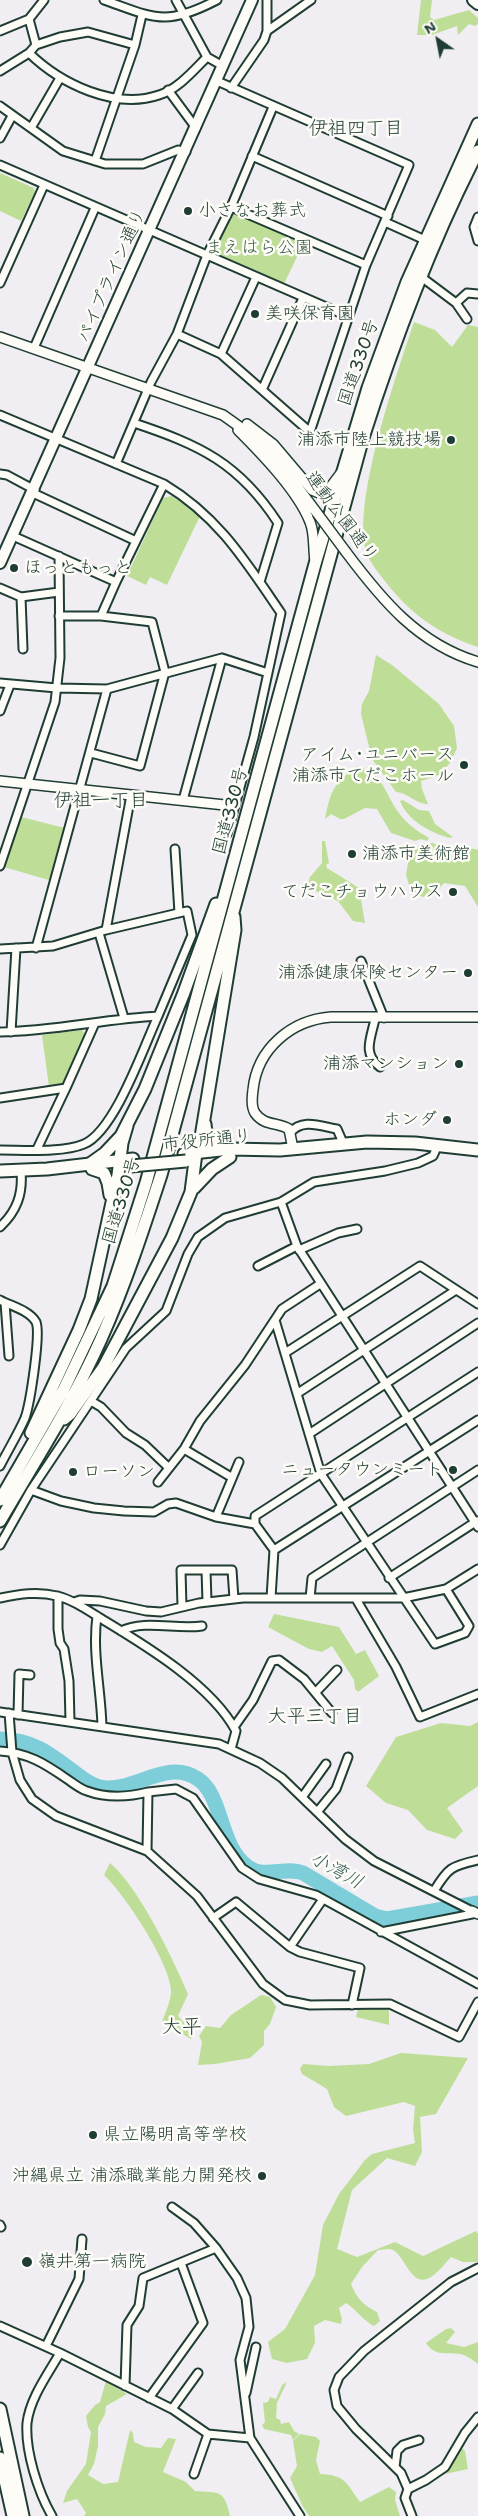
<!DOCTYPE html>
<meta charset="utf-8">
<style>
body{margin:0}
#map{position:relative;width:478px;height:2516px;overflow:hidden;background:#f0eef3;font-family:"Shantell Sans",sans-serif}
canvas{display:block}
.north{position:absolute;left:413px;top:15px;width:50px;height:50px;-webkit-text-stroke:4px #fdfcf7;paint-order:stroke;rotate:327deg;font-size:14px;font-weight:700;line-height:20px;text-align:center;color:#1f3d34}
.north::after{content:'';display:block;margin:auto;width:18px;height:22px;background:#1f3d34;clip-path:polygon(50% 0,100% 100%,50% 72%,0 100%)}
</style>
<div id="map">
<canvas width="478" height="2516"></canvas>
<div class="north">N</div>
</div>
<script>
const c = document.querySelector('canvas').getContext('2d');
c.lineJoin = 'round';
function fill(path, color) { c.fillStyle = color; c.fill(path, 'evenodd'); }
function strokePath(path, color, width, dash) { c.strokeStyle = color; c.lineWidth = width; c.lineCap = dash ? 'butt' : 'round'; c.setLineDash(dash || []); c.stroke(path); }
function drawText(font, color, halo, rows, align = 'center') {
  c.font = font + ' "Shantell Sans","Klee One",sans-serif'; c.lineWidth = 5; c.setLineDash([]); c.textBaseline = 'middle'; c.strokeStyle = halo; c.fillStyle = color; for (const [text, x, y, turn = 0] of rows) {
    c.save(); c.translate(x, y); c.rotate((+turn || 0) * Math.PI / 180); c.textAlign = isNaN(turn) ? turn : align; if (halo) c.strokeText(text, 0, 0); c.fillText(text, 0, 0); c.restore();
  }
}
fill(new Path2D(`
 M421 0H432L430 17 434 20 469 10 478 18V24L475 26 469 24 458 35 457 26 432 35H417Z
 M0 173 34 188 35 192 21 221 0 211Z
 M234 211 304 242 284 284 214 253Z
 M414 322 435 330 452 347 468 325 478 327V647C438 634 409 613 384 580 377 571 369 561 366 551 352 501 397 373 414 322Z
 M172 496 200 516 167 585 150 577 146 585 127 576 163 498Z
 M376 655 392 665 439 704 454 726 457 748 450 763 439 775 421 781 422 789 428 804C417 805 409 793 396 792L372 759 361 714 362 704 369 691Z
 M356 766C384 773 384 793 399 813 407 824 417 831 429 838L427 841 421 839 415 841 391 833 377 809 365 808 344 819H340L331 814 325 819C331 789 333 786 356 766Z
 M403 800 419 810 429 811 435 824 453 837 450 838C431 833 408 821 400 801Z
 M21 817 65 828 52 881 4 867Z
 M322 841H325L329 863 326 865 327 868 359 888 365 923 353 921 338 901 311 889 308 884 310 877 322 863Z
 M433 843C453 855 458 844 478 850V907L465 886 444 883 436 892 423 897 411 892 406 875 410 851 421 844Z
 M82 1030 85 1034 63 1085 49 1087 42 1035Z
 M274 1614 339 1627 356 1654 365 1650 379 1676 358 1692 355 1689 354 1680 332 1646 322 1652 309 1649 268 1627Z
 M478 1722V1786L447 1808 463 1831 455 1839 427 1830 408 1810 386 1803 366 1786 396 1737 441 1723 470 1726Z
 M110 1863C140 1889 172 1957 188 1994L178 2016 194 2033 191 2039 162 2022C165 2013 172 1999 171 1989 168 1960 125 1895 104 1875Z
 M261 1995 270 1997 276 2007 270 2024 264 2031V2045L250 2058 215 2064 198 2065 202 2042 199 2036 206 2026 220 2028 231 2015Z
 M389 2007V2025L356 2017 358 2008Z
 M401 2053 468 2058 436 2114 420 2117 422 2152 415 2166 387 2158 352 2190 337 2249 357 2257 395 2242 423 2256 476 2231 478 2234V2262H463L451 2257C445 2263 439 2272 431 2277 411 2289 406 2257 393 2250 389 2248 383 2250 378 2250L362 2267 351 2284C357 2299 363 2305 377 2312L380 2321 374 2326C362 2320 357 2310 346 2303L339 2308 342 2319 341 2324 325 2320 314 2326 315 2343 307 2359 287 2363 272 2359 268 2342 285 2329 315 2275 323 2225 339 2194 365 2160 372 2154 415 2143 413 2130 415 2106 404 2102 346 2116 334 2107 327 2089 302 2074 300 2069 303 2064 329 2066 369 2064Z
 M451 2328 455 2332 446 2343 464 2347 478 2342V2364C473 2360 466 2355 460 2354 446 2352 435 2357 426 2343L446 2329Z
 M106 2381 127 2394 106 2406 105 2414 98 2427V2446L94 2464 88 2475 103 2484 118 2482 130 2430 133 2433 134 2442 146 2447 161 2448 168 2438 176 2439 163 2472 186 2482 195 2491C220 2493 224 2489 230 2516H84L86 2513 77 2499 63 2503 67 2491 86 2464 91 2432 88 2427 86 2416 95 2405 100 2402Z
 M287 2382 277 2403 276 2418 280 2420 281 2424 289 2422 294 2431 299 2434 293 2440 291 2435 264 2429 262 2425 265 2422 263 2403 268 2402 270 2397 276 2399 282 2385Z
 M300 2434 316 2437 320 2441 316 2460 320 2474C346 2475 346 2483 360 2502L389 2487 396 2492 395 2500 400 2516H309L302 2505 290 2478 297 2466 293 2441Z
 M462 2448 465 2451 468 2469 445 2474Z`), '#bede97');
strokePath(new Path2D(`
 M0 1739C33 1740 49 1753 74 1772 82 1778 90 1785 100 1787 134 1794 166 1757 198 1779 224 1797 218 1845 248 1867 264 1879 285 1866 303 1873L375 1916 387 1919 478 1903`), '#7eceda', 15);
const minor = new Path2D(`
 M104 0C155 18 165 27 217 0
 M176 0 207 57 223 66
 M267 0V31
 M29 19 36 45
 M0 31 29 19 44 0
 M29 53C61 84 115 110 159 95 178 89 193 71 207 57
 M0 71 29 53 36 45 60 37 88 32 135 45 142 15
 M231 88 264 40 267 31 311 0
 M168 90 196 128
 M0 106 63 151 105 164H143L178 150 186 152
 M31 128 60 78
 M0 138 12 116
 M252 156 388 216
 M95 161 135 45
 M0 165 347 316
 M231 207 366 265
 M478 217 474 227 478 241
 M385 222 425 240
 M420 276 456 303 467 319
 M0 283 44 185
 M456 303 467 293 478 294
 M177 334 221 354 310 432 366 265 409 165 217 81
 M34 348 95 208
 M221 354 256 277
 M262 390 303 298
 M0 415 164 484C219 517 246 562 281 613L254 737 227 834
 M134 423C200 445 239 463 278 523L260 582
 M116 464 151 382 177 334 207 255 231 207 273 107
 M0 474 7 475 35 490
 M33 493 136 541
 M13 536 116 582 164 484
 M0 588 21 597 59 592
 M21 597 23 649
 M59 616H101L116 582
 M0 683 57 688 107 689 222 658 268 673
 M0 711 10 685
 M91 753 140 766 165 672 152 622 101 616
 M183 800 222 658
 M175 849 179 913
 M0 866 55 702 60 658 59 556
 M106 930 131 795
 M99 933 124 1018
 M36 948 107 689
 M0 949 53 946 106 930 187 911 192 935 158 1016C105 1019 53 1031 0 1032
 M361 961 384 1018
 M375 1019C371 1038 362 1054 380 1067
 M11 1032 16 948
 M0 1098 66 1088 95 1023
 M290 1133C302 1118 320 1126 337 1129L344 1145
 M37 1149 66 1088
 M0 1150C24 1150 63 1153 84 1144 115 1131 144 1046 158 1016
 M281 1202 297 1246 478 1527
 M0 1227C17 1211 23 1194 21 1171
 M299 1250 338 1233 357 1229
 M258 1266 297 1246
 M0 1300C11 1306 29 1310 36 1322 41 1334 30 1404 25 1418 18 1434 8 1450 0 1466
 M5 1303 9 1356
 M275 1320 321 1474 435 1644 465 1633 469 1626 446 1589
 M285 1353 420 1266 478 1304
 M298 1393 456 1290
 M91 1401 101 1407 126 1433 145 1445 169 1468
 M309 1434 478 1323
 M184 1449 231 1477
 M158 1482 184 1449 200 1421 245 1365 282 1309 320 1284
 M31 1490 61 1501 94 1508 124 1511 154 1512 168 1504 176 1503 216 1517 255 1524
 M216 1517 239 1462
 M0 1545 31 1490 126 1348 166 1311 188 1254 198 1237 225 1218 281 1202 314 1182 385 1171 418 1163 433 1156 438 1145
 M274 1550 478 1420
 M389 1578 477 1521
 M58 1596V1629L60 1643 64 1649 69 1681 70 1721
 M0 1598C19 1594 38 1591 57 1596 74 1600 90 1612 105 1621 148 1647 212 1686 236 1731L231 1749
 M271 1598 274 1550 255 1524V1516L478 1372
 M310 1598 312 1578 478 1470
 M356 1599 396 1667 420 1717 478 1694
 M74 1602 80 1600 100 1601 146 1611 161 1612 199 1603 243 1598H403L446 1589 478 1569
 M207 1602 206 1570H232L234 1599
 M182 1607 181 1570H206
 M97 1616C92 1653 101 1689 102 1726
 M121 1631C145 1619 176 1630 202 1626
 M316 1692 337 1670
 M0 1712 219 1744 260 1763 282 1778 345 1839 374 1861 472 1911
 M9 1713 12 1752 20 1780 32 1799 56 1816 147 1851 197 1896 263 1984 285 2000 310 2005 390 2004 459 2037 478 2002
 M18 1715 19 1674 30 1675
 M234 1727 253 1700 272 1661 279 1660 304 1679 332 1713
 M0 1751C28 1753 44 1763 67 1779 73 1783 80 1789 87 1791 106 1798 129 1797 148 1792
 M303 1796 326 1764
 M318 1811 336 1789 348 1757
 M147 1851 148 1792 176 1789 193 1798 242 1868 259 1879 316 1895 478 1984
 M434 1891C448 1868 451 1866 478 1860
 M213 1918 236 1902 290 1947 300 1952 360 1968 352 2005
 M381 1932 478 1913
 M290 1947 323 1899
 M172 2207 194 2223 216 2248 237 2278 246 2298 249 2327 240 2360 250 2438 300 2516
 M0 2225 1 2227
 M0 2326 60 2353 172 2409 208 2434 250 2438
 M46 2346 79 2279 82 2239
 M125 2386 127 2325 139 2306 143 2278 216 2248
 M246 2393 256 2347
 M149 2398 203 2323 181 2263
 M172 2409 198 2373
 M395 2467 397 2451 403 2445 419 2440
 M194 2474 208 2434
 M408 2489 426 2480 445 2467 465 2433 478 2417
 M52 2516C38 2492 25 2451 27 2423 30 2398 48 2374 60 2353
 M412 2516 405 2498 408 2489 401 2473 356 2429 337 2406 334 2390 339 2377 364 2351 451 2282 478 2268`);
const tertiary = new Path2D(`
 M0 337 223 415 261 442 276 458 317 513
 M247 424 273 444 312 490 319 493 329 489 341 473
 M238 430C261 453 298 491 310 522 315 534 313 548 315 561
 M346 552C382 600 418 644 478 662
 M0 781 234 806
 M293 1149 289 1129C277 1122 264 1126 255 1113 251 1107 252 1097 253 1090 257 1049 291 1020 331 1017H478
 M472 1911 478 1914`);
const secondary = new Path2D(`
 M473 0 478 4
 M0 563 252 0`);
const primary = new Path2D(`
 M184 1154 230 1149 280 1150 367 1142 415 1143 478 1150
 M0 1171 47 1169 133 1159`);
const trunk = new Path2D(`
 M205 1124C206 1141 215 1147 230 1149
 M91 1163 105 1153 121 1136 145 1089 183 995 216 904
 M92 1169 104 1173 108 1183 110 1195
 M194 1188 212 1169 230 1157
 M64 1419 70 1414 103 1368 172 1238 191 1192 196 1153 201 1137 235 930 234 917
 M31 1433 79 1330 91 1299 118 1175 122 1143 127 1126
 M0 1500 63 1391 113 1286 146 1183 315 564 368 388 407 282 478 124
 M0 1521C35 1461 73 1402 101 1339 125 1285 143 1230 161 1175L362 441C394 341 430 244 478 151
 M0 2409 23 2516
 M0 2458 13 2516`);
strokePath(minor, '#1f3d34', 11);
strokePath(tertiary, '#1f3d34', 12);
strokePath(secondary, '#1f3d34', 14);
strokePath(primary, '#1f3d34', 15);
strokePath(trunk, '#1f3d34', 15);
strokePath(minor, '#fdfcf7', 7);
strokePath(tertiary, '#fdfcf7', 9);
strokePath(secondary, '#fdfcf7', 10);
strokePath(primary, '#fdfcf7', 11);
strokePath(trunk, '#fdfcf7', 11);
const tertiaryBridge = new Path2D(`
 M317 513 346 552`);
const primaryBridge = new Path2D(`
 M131 1166 186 1161`);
strokePath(tertiaryBridge, '#1f3d34', 12, []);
strokePath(primaryBridge, '#1f3d34', 15, []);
strokePath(tertiaryBridge, '#fdfcf7', 9);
strokePath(primaryBridge, '#fdfcf7', 11);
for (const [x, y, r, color] of [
 [188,211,5,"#1f3d34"],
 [255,314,5,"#1f3d34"],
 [451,440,5,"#1f3d34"],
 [14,568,5,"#1f3d34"],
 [464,765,5,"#1f3d34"],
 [352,854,5,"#1f3d34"],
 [453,892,5,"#1f3d34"],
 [468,973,5,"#1f3d34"],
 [459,1064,5,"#1f3d34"],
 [447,1120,5,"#1f3d34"],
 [453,1470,5,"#1f3d34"],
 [73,1472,5,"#1f3d34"],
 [93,2135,5,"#1f3d34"],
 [262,2176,5,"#1f3d34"],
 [27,2262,6,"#1f3d34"]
]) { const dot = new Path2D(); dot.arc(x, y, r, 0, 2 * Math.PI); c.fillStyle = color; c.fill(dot); strokePath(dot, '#fdfcf7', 2); }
drawText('18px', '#1f3d34', '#fdfcf7', [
 ["小さなお葬式",198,211,"left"],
 ["美咲保育園",265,314,"left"],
 ["浦添市陸上競技場",441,440],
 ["ほっともっと",24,568,"left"],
 ["アイム･ユニバース",454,755],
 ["浦添市てだこホール",454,776],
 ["浦添市美術館",362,854,"left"],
 ["てだこチョウハウス",443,892],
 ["浦添健康保険センター",458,973],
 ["浦添マンション",449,1064],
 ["ホンダ",437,1120],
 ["ニュータウンミート",443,1470],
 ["ローソン",83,1472,"left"],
 ["県立陽明高等学校",103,2135,"left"],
 ["沖縄県立 浦添職業能力開発校",252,2176],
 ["嶺井第一病院",38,2262,"left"]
], 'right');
drawText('18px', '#3f5d48', '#fdfcf7', [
 ["まえはら公園",259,248]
]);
drawText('18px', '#1f3d34', '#fdfcf7', [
 ["パイプライン通り",112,276,-66],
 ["国道330号",359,363,-71],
 ["運動公園通り",341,517,53],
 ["国道330号",231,811,-75],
 ["市役所通り",207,1141,-6],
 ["国道330号",122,1201,-73]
]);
drawText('19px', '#1f3d34', '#fdfcf7', [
 ["伊祖四丁目",356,129],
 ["伊祖一丁目",101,801],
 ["大平三丁目",315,1717]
]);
drawText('italic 19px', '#37615e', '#fdfcf7', [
 ["小湾川",336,1871,29]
]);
drawText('20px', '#1f3d34', '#fdfcf7', [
 ["大平",182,2028]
]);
</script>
